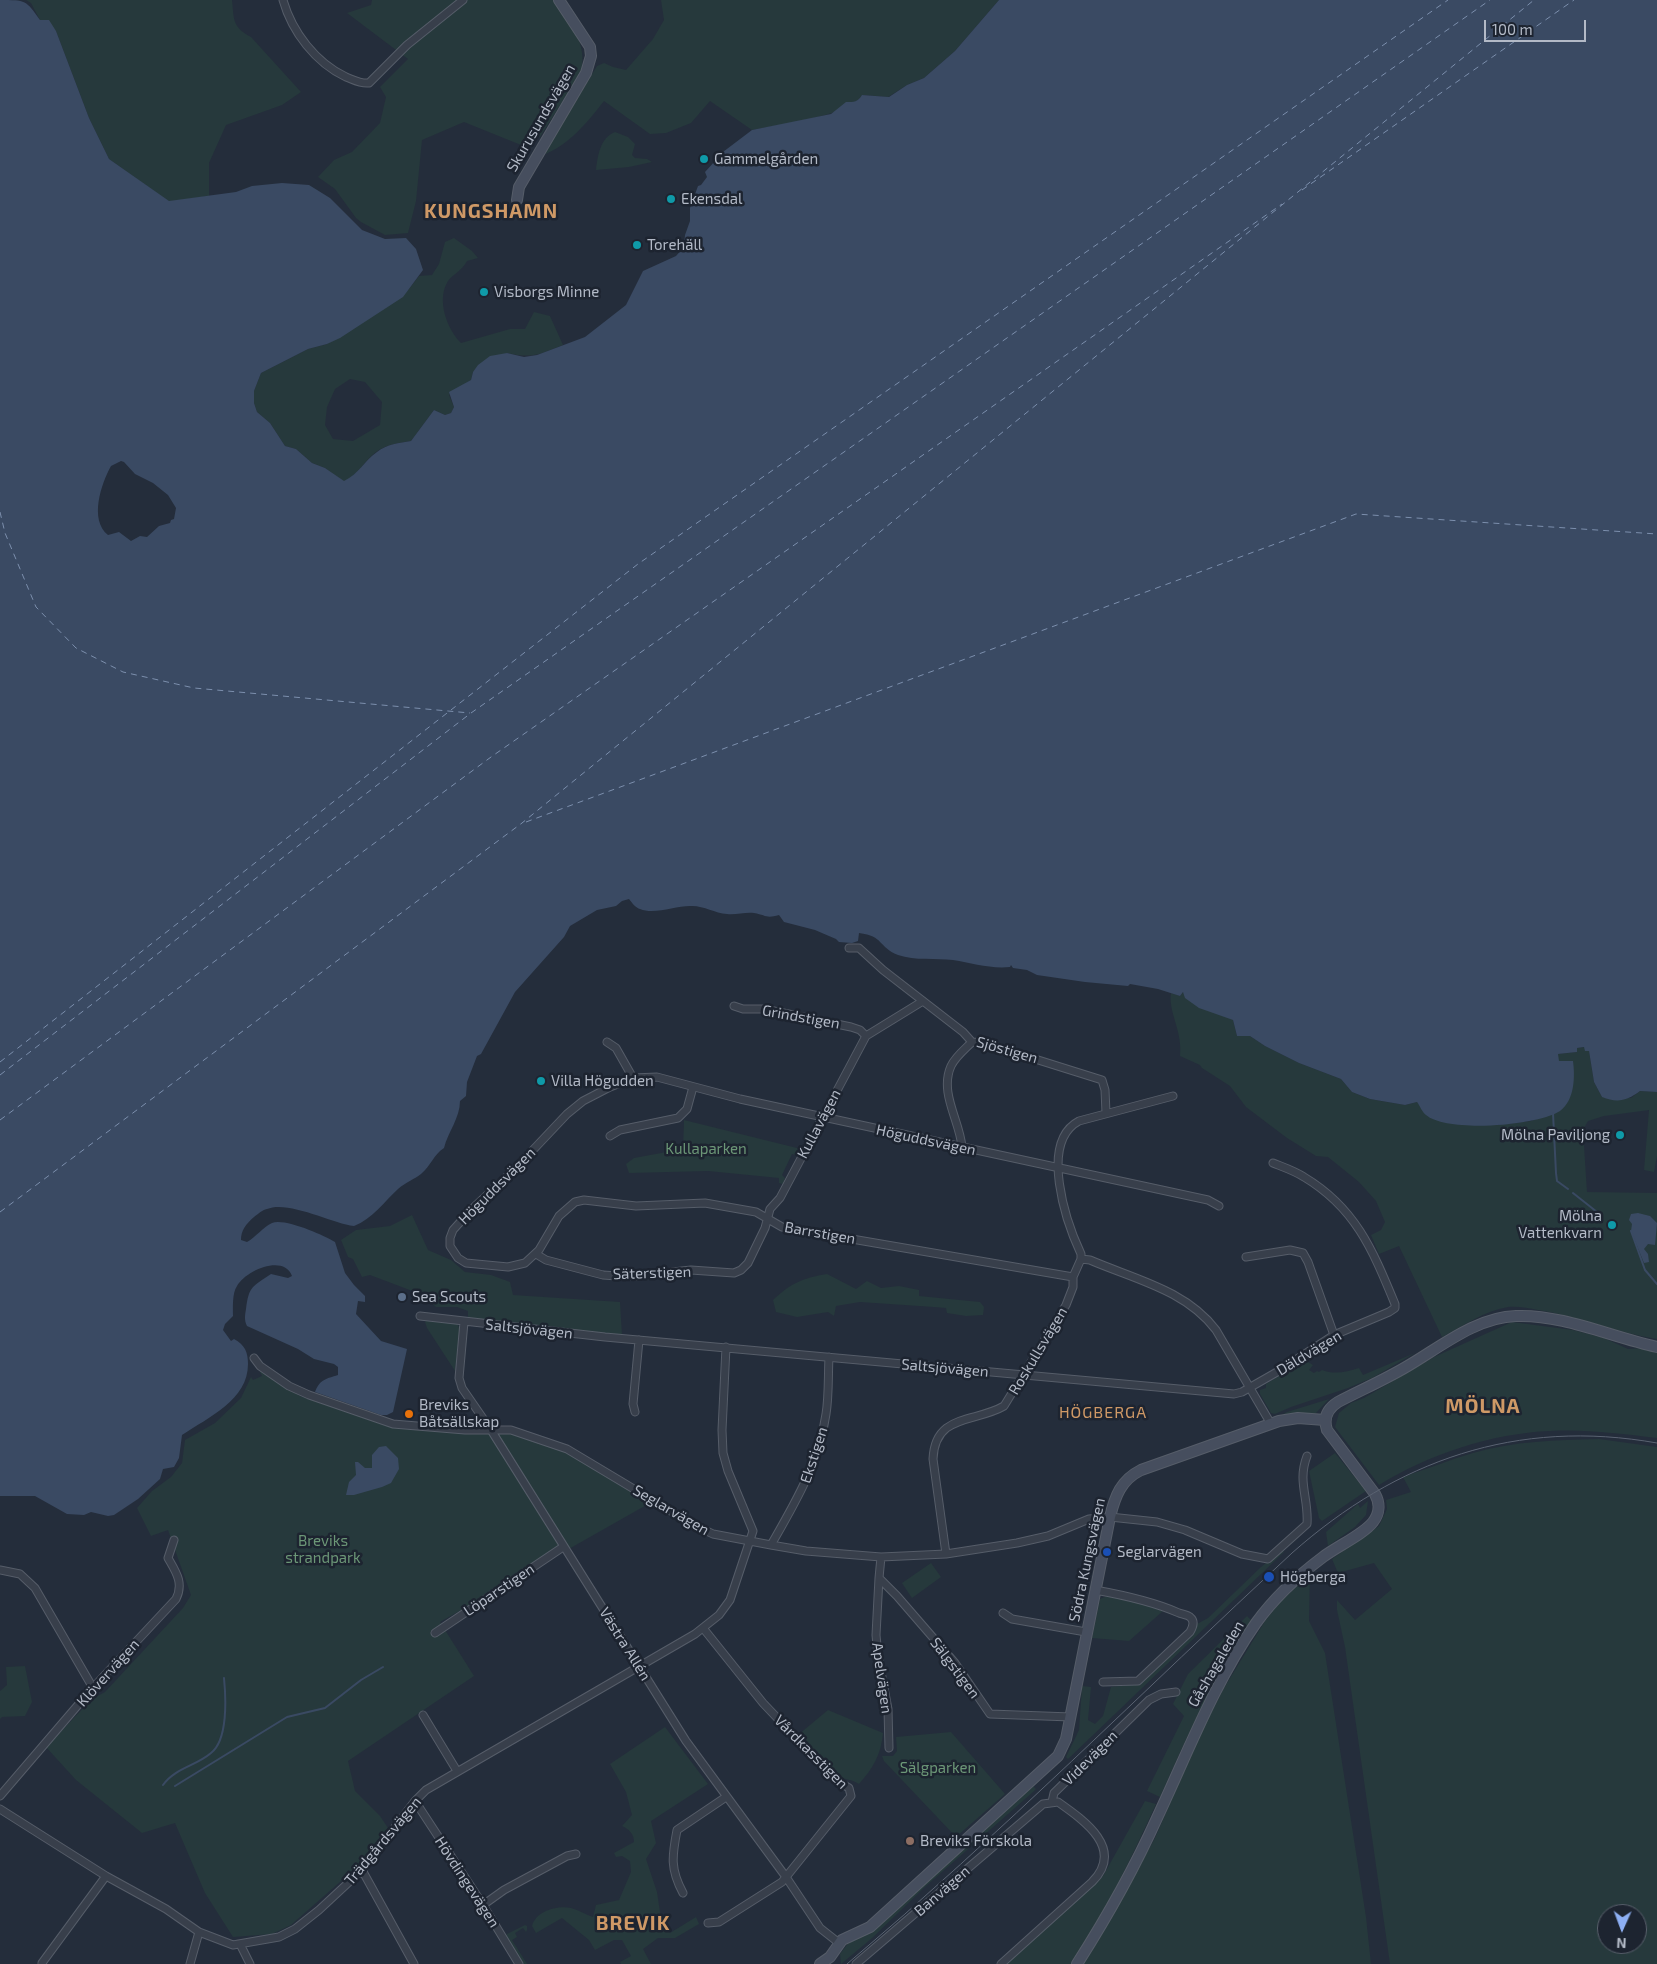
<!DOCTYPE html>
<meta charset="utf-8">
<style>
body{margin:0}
#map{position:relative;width:1657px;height:1964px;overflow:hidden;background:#242d3b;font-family:"Exo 2",sans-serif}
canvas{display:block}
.north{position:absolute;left:1597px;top:1904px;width:50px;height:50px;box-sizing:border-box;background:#1d2430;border:1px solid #59606c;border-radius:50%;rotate:182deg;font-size:14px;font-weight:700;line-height:20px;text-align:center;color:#b3bac7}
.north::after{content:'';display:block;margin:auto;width:18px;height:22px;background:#8daff3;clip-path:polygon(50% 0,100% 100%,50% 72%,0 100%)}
.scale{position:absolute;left:1484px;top:20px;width:102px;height:22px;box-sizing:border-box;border:2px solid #b3bac7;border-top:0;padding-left:6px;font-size:15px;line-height:18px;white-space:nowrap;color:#b3bac7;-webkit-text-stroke:4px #1d2430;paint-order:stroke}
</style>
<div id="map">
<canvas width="1657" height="1964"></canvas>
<div class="north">N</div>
<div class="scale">100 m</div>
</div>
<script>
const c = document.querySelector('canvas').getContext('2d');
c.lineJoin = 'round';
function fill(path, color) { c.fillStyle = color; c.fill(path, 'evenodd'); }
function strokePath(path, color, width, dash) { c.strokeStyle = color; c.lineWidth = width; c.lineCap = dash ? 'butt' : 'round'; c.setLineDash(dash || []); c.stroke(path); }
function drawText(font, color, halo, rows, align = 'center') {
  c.font = font + ' "Exo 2",sans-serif'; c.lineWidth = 5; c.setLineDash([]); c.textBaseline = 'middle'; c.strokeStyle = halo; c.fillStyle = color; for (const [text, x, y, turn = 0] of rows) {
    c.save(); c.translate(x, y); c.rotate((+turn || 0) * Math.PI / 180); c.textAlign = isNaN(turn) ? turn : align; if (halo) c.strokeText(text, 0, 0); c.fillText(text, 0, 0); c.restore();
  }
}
fill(new Path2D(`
 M26 0H232C234 19 232 27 251 37L301 92 282 105 226 125 209 163V196L169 202 109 159 89 118 56 31 40 20 31 3Z
 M372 0H554C570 23 588 43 581 72L540 137 534 134 526 147 464 122 422 140 416 201 408 233 385 235 361 222 356 218 335 189 318 177 334 160 352 152 380 123 386 97 380 87 408 59 347 13 371 5Z
 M661 0H999L955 51 924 78 907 85 888 97 862 95C850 116 777 125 752 130L710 101 691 123 666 133 650 134 604 101C587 123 569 145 543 155L597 66 604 63 613 67 626 70 653 39 664 20Z
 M615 132 628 137 635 144 632 155 635 158 647 159 652 162 629 167 596 170C598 155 600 138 615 132Z
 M454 238 472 251 478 258 467 261C461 272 453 274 448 281 436 300 447 329 461 343L510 329H525L534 312 550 316 563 345C540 354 533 359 507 353L473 372 471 380 449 395 454 407 451 413 445 415 434 410 411 441C399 443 387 444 376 452 364 461 359 474 344 482L325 468 312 463 296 449 285 446 270 423 257 412 254 403V391L261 373 308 349 327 344 409 289 419 276 432 275 439 264 445 242ZM350 379 365 382 382 402 380 425 353 441 333 439 325 425 327 407 335 389Z
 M1183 992 1233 1020 1237 1036H1250L1265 1046 1299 1063 1341 1079 1352 1092 1370 1099 1405 1105 1417 1102 1480 1125H1496L1531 1121 1547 1115 1560 1110 1568 1101 1571 1092 1558 1061V1054L1577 1052V1048L1584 1047 1589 1051 1594 1082 1602 1097 1631 1098 1640 1091 1657 1092V1156L1654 1172 1644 1170 1649 1110 1604 1116 1588 1121 1583 1130 1587 1192 1657 1193V1339C1617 1333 1579 1316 1538 1310 1528 1308 1518 1306 1508 1307 1484 1311 1463 1326 1442 1337L1399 1246 1379 1254 1371 1235 1381 1230 1385 1222 1376 1201 1359 1182 1328 1157 1316 1156 1287 1138 1246 1107 1230 1086 1202 1068 1200 1065 1180 1056C1183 1032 1168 1012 1171 993L1180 996Z
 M684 1120 801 1149 798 1156 792 1154 782 1175 785 1178 783 1184 779 1183V1178L708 1171 629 1173 626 1164 634 1158 683 1149Z
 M412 1215 428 1250 451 1260 465 1272 491 1275 510 1282 513 1295 620 1302 622 1335 468 1319V1311L457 1307H436L423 1295 370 1275 362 1277 353 1259 348 1257 341 1240 356 1230 390 1226Z
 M827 1274 856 1289 867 1281 881 1288 899 1286 919 1290V1296L980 1302 984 1307 983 1315 966 1316 947 1313 946 1308 934 1307 860 1302 836 1306 834 1316 828 1312 797 1317 776 1312 773 1300C791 1283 803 1278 827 1274Z
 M427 1320 457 1323 460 1330 455 1371 427 1328 425 1322Z
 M1512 1322 1573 1330 1604 1338 1628 1349 1643 1348 1657 1350V1438C1621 1434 1586 1429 1550 1431 1493 1433 1427 1455 1379 1485L1335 1427 1339 1413 1351 1403 1364 1398 1434 1357Z
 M1415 1353 1372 1378 1348 1388 1291 1407 1275 1414 1271 1413 1260 1394V1390L1266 1388V1384L1305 1360 1313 1365 1309 1370 1314 1373 1317 1371 1319 1372 1322 1370C1335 1375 1346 1372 1359 1368L1363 1375Z
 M262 1371 300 1396 384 1425 419 1430 509 1432 569 1453 650 1503 440 1622 474 1676 348 1761 355 1791 380 1816 388 1828 357 1867 291 1925 272 1934 233 1937 205 1893 175 1823 142 1833 76 1780 46 1747 92 1699 105 1692 183 1608 191 1595 168 1530 151 1536 137 1508 152 1491 171 1477 182 1463 185 1440 215 1423 241 1398 251 1377 253 1380 262 1376 260 1372Z
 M1329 1399 1315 1414 1300 1413 1278 1417 1287 1412Z
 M1599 1439 1657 1447V1964H1390L1345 1647 1337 1610V1600L1355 1620 1392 1589 1374 1563 1338 1573 1332 1559 1379 1526 1387 1509 1386 1500 1411 1492 1403 1477C1427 1469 1449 1460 1473 1453 1514 1441 1556 1440 1599 1439ZM1607 1914H1637V1944H1607Z
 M1335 1453 1366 1491 1322 1521 1319 1518 1309 1471Z
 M1368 1501 1366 1515 1355 1527 1328 1546 1326 1532 1358 1504 1360 1508Z
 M1282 1550 1284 1552 1068 1759 1066 1757 1079 1730 1082 1686 1091 1687 1088 1720 1095 1724 1103 1716 1111 1687 1138 1684 1192 1634 1197 1624 1208 1618 1261 1567Z
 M931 1563 941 1577 912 1598 902 1583Z
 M1310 1574 1309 1621 1325 1653 1366 1917 1371 1964H1081L1116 1909 1155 1838 1200 1735 1224 1688 1265 1621 1280 1602Z
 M1107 1596 1133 1601 1163 1611 1129 1641 1092 1638 1100 1599Z
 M1247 1616 1252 1621C1214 1677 1187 1736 1160 1797L1147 1791 1184 1716 1173 1704 1188 1674Z
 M25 1666 32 1702 25 1716 2 1717 0 1719V1691L7 1685 6 1667Z
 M828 1710 883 1733C881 1755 873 1768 859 1784 852 1779 845 1780 837 1776L798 1735Z
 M665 1727 708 1784 651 1821 656 1843 646 1859 657 1892 662 1925 670 1933 696 1917 699 1924 675 1938H658L643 1949 651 1964H621L620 1962 631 1956 622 1940H614L595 1950 589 1940 562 1918 536 1933 532 1926C536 1911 557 1905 571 1908 579 1910 586 1915 593 1917L596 1905 619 1900 631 1872 630 1861 622 1856 616 1857 614 1853 634 1842C634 1834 629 1829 622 1826L632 1815 626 1792 610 1764Z
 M951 1732 1005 1794 956 1837 884 1761 882 1756H893L897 1751 896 1737Z
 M1033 1786 1036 1789 1033 1792 926 1886 871 1939 841 1964 840 1954 849 1942Z
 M1145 1801 1156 1804C1131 1859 1105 1913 1071 1964H1007L1103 1876Z
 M525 1925 527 1926V1930L526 1932 523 1928 515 1933 517 1937 512 1940 527 1964H523L506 1936 507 1934Z`), '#26393c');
fill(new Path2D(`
 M0 0C26 0 26 0 40 20H49L56 31 89 118 109 159 169 201 236 192 252 186 282 183 309 185 330 198 362 230 385 239 406 238 416 249 423 270 403 297 340 338 327 344 308 349 261 373 254 391V403L257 412 270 423 285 446 296 449 312 463 325 468 344 481C359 474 364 461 377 452 387 444 399 443 411 441L434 410 445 415 451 413 454 407 449 392 471 380 473 372 478 365 490 356 507 353 524 357 537 355 585 337 626 305 643 271 676 256 684 247 685 235 690 221V208L698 186 701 185 707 177 705 172 715 161 719 155 752 130 831 114 846 102C854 102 858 102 862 95L889 97 907 85 924 78 955 51 999 0H1657V1092L1640 1091C1627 1101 1617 1103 1602 1097L1594 1082 1589 1051H1585L1584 1047 1577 1048V1052L1558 1054 1559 1061H1573C1575 1076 1575 1100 1560 1111 1537 1126 1447 1133 1426 1115 1422 1112 1420 1106 1417 1102L1405 1105 1370 1099 1352 1092 1341 1079 1299 1063 1265 1046 1250 1036H1237L1233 1020 1199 1008 1185 998 1183 992 1180 996 1158 989 1130 984 1128 986 1085 982 1037 975 1027 970 1013 968 1011 965 1010 967C990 969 972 963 953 960 936 958 915 961 898 955 878 947 884 936 859 933L858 941 852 943 839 942 836 939 815 930 784 922 779 915C766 919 766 915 754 913 745 912 736 915 727 914 714 913 703 905 690 906 675 906 654 915 640 909 636 908 632 903 629 899L622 901 616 906 597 910 570 926 564 937 515 992 481 1054 477 1056 467 1082 466 1096 460 1101C460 1118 448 1132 444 1148 433 1155 431 1166 421 1174 415 1179 406 1182 398 1189 385 1201 372 1219 354 1226 331 1223 288 1200 267 1209 262 1210 258 1214 254 1217 246 1224 241 1230 241 1240L247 1242C256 1237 263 1227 272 1223 285 1218 323 1235 335 1242L345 1273 354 1285 365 1296V1302L358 1301 356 1314 381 1341 407 1349 393 1412 387 1415H381L315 1392C320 1379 326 1379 338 1375V1367L334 1364 314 1359 298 1349 247 1326C244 1320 245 1315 246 1309 249 1286 252 1287 271 1274L288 1278 292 1276C284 1254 246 1270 237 1286 232 1293 233 1308 233 1316L225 1324 223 1330 231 1341 234 1339C245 1345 248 1352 248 1364 248 1400 209 1417 182 1435L179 1458 174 1467 163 1469 160 1479 138 1499 114 1515 108 1516 91 1512 84 1515 67 1514 35 1496H0ZM121 461 124 462 135 474 153 483 168 495 176 508 174 519 171 520 170 523 159 526 147 537 140 536 131 541 119 532 108 535C89 520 101 484 111 466Z
 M1638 1213 1650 1216 1657 1223 1655 1245 1648 1244 1644 1249 1648 1254 1649 1262 1644 1263 1631 1231 1632 1224 1629 1220 1631 1214Z
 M386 1446 398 1458 399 1469 391 1483 382 1487 354 1495H346L349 1482 356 1475 355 1462H358L365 1468H372V1455L379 1447Z`), '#3a4a63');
strokePath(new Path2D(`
 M1553 1113 1556 1173 1557 1181 1568 1189
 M1573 1193 1597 1212
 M1631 1231 1645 1270 1657 1284
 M163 1785C175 1768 196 1766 211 1753 228 1740 226 1698 224 1678
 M175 1786 287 1717 325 1708 361 1680 383 1667`), '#3a4a63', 2);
strokePath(new Path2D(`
 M1302 190 1574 0
 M0 512 5 533 36 607 76 648 123 672 194 688 470 713
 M526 822 1356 514 1657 534
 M0 1062 638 564 1448 0
 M0 1075 471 713 1490 0
 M0 1120 491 757 1282 204
 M0 1212 522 823 1534 0`), '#7c8fad', 1, [6, 5]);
const street = new Path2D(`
 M283 0C292 32 316 63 346 77 354 80 360 84 369 83L407 45 463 0
 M849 948H859L883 970 963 1032 972 1042 984 1043 1102 1080 1105 1090 1106 1113
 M734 1006 743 1009H764L851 1027 860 1030 866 1036
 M607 1042 616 1048 633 1078
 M610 1136 620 1130 678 1118 687 1109 693 1087
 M962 1147C960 1121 939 1093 951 1066 955 1057 965 1049 972 1042
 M536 1254 546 1260 603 1275 617 1276H637L691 1270 734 1273 741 1270 748 1263 765 1228 770 1209 780 1198 866 1036 923 1001
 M1246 1257 1290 1250 1303 1253 1308 1262 1334 1335
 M1081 1259 1090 1260C1134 1279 1186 1290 1216 1330L1271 1424
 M1073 1277 782 1227 756 1212 705 1203 636 1206 584 1200 575 1202 559 1216 539 1250 525 1263 508 1267 466 1263 458 1258 450 1246V1238L453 1230 472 1209 515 1169 567 1114 583 1101 610 1087 633 1078 657 1077 740 1099 1208 1200 1219 1206
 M420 1316 605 1337 1234 1394 1242 1392 1277 1372 1334 1335 1389 1312 1395 1308V1304C1373 1251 1356 1208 1304 1177 1295 1171 1283 1167 1273 1163
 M464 1322 459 1378 462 1388 491 1430 686 1741 786 1877 820 1928 839 1943
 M254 1358 260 1366 289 1386 309 1395 393 1424 465 1430H511L567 1449 694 1525 713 1534 771 1545 806 1551 881 1557 946 1554 1017 1543 1048 1536 1089 1519 1110 1517 1157 1522 1185 1530 1242 1554 1268 1559 1307 1524C1309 1498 1297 1482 1307 1456
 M635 1412 633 1404 639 1340
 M771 1545C795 1503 819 1463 826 1414 829 1396 828 1376 829 1357
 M946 1554 933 1459C935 1413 975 1423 1004 1406L1066 1305 1073 1287V1277L1081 1259V1254C1066 1222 1039 1142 1079 1121L1173 1096
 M881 1557 879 1578 897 1596 955 1663 990 1714 1071 1717
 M0 1570 20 1574 35 1588 93 1688
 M879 1578 876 1635 878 1656 888 1709 889 1748
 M1095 1590C1123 1595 1152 1601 1179 1613 1182 1614 1188 1615 1190 1617 1195 1621 1193 1627 1190 1632L1138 1681 1103 1682
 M1003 1613 1012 1619 1086 1632
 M703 1628 763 1703 837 1781 849 1788 851 1796 782 1882 719 1922 708 1923
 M435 1633 563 1547
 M423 1715 457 1771
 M0 1796 90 1691 176 1599C184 1583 176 1572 168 1558L174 1540
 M415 1801 483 1905 519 1964
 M1052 1802 1054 1793 1149 1700 1161 1694 1176 1692
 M0 1809 106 1876 166 1909 199 1932 233 1945 279 1937 295 1929 319 1910 362 1870 415 1801 426 1790 695 1634 719 1615 730 1600 753 1531 728 1471 723 1453 722 1430 726 1347
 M362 1870 414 1964
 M683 1893C670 1869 672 1856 677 1830L726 1797
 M483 1905 504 1890 567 1856 576 1854
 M240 1944 250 1964
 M42 1963 106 1876
 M190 1964 199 1932
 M856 1964 1043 1804 1058 1802C1085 1821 1125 1849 1092 1882L1001 1964`);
const secondary = new Path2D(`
 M517 200 519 187 586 73 591 56 590 47 559 0
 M820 1964 830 1957 842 1940 870 1927 1058 1756 1066 1739 1110 1517C1115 1496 1121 1480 1141 1470L1279 1421 1298 1418 1325 1420
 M1077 1964C1107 1917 1134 1869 1157 1818 1188 1752 1214 1683 1256 1623 1274 1598 1299 1575 1323 1557 1336 1547 1364 1534 1373 1522 1380 1513 1380 1503 1375 1494L1327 1430C1323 1418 1327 1409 1338 1402 1361 1390 1384 1380 1406 1367 1439 1348 1476 1317 1516 1316 1562 1314 1611 1337 1657 1347`);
strokePath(street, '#565d69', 9);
strokePath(secondary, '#565d69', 12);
strokePath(street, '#383f4b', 7);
strokePath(secondary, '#464e5e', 10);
strokePath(new Path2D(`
 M847 1964C1001 1834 1144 1690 1292 1553 1397 1460 1517 1418 1657 1443`), '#5a6372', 1);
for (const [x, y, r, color] of [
 [704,159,5,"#0f9aa8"],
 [671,199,5,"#0f9aa8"],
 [637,245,5,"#0f9aa8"],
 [484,292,5,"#0f9aa8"],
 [541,1081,5,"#0f9aa8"],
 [1620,1135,5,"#0f9aa8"],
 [1612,1225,5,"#0f9aa8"],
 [402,1297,5,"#5c6f8a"],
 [409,1414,5,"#e8710a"],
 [1107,1552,5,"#1a4fb4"],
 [1269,1577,6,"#1a4fb4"],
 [910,1841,5,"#8d6e63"]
]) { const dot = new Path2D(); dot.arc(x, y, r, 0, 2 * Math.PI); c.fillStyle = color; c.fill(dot); strokePath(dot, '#1d2430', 2); }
drawText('15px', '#b3bac7', '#1d2430', [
 ["Skurusundsvägen",541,118,-60],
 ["Grindstigen",801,1017,10],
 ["Sjöstigen",1007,1050,16],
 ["Kullavägen",819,1124,-62],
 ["Höguddsvägen",926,1140,12],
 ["Höguddsvägen",497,1186,-45],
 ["Barrstigen",820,1233,10],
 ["Säterstigen",652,1273,-2],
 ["Saltsjövägen",529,1329,6],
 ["Roskullsvägen",1038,1351,-59],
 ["Däldvägen",1309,1353,-31],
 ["Saltsjövägen",945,1368,5],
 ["Ekstigen",814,1455,-72],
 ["Seglarvägen",671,1510,30],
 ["Södra Kungsvägen",1087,1560,-78],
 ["Löparstigen",499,1590,-34],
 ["Västra Allén",625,1644,58],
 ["Gåshagaleden",1216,1664,-60],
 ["Sälgstigen",955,1668,53],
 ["Klövervägen",108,1673,-48],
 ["Apelvägen",882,1678,82],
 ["Vårdkasstigen",811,1752,45],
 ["Videvägen",1090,1758,-45],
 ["Trädgårdsvägen",383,1841,-50],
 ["Hövdingevägen",467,1882,57],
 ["Banvägen",942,1891,-41]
]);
drawText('15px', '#b3bac7', '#1d2430', [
 ["Gammelgården",714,159],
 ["Ekensdal",681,199],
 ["Torehäll",647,245],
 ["Visborgs Minne",494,292],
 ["Villa Högudden",551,1081],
 ["Mölna Paviljong",1610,1135,"right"],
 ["Mölna",1602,1216,"right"],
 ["Vattenkvarn",1602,1233,"right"],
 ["Sea Scouts",412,1297],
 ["Breviks",419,1405],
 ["Båtsällskap",419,1422],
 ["Seglarvägen",1117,1552],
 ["Högberga",1280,1577],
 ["Breviks Förskola",920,1841]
], 'left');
drawText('15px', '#6c9777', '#1d2430', [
 ["Kullaparken",706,1149],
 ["Breviks",323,1541],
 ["strandpark",323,1558],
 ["Sälgparken",938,1768]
]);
c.letterSpacing = '1px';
drawText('16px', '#cf9966', '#1d2430', [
 ["HÖGBERGA",1103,1413]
]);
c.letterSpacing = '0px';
c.letterSpacing = '1px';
drawText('bold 20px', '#cf9966', '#1d2430', [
 ["KUNGSHAMN",491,211],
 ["MÖLNA",1483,1406],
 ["BREVIK",633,1923]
]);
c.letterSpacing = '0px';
</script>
